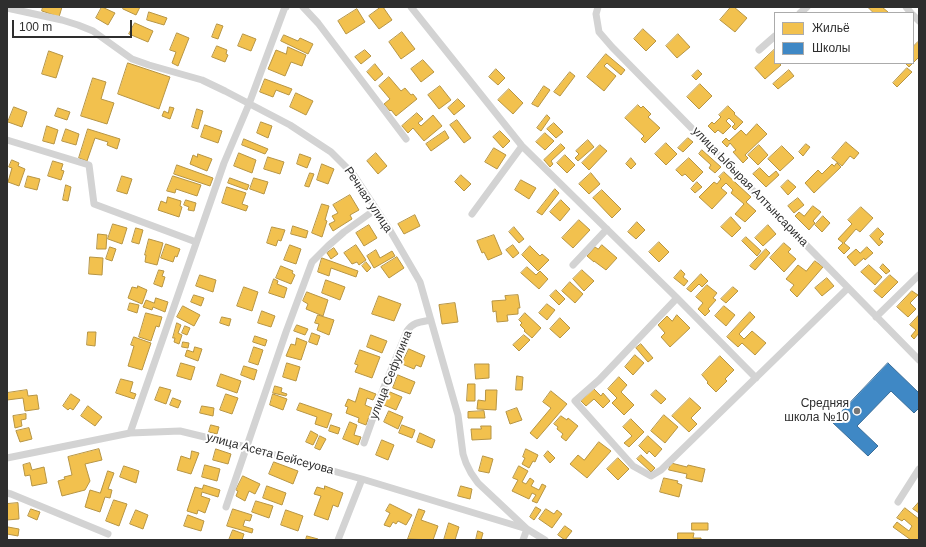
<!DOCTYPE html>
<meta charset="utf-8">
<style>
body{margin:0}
#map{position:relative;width:926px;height:547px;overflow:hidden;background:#fff;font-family:Helvetica,sans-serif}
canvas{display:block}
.frame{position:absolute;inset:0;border:8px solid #2e2e2e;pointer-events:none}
.legend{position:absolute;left:774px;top:12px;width:140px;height:52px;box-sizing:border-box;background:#fff;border:1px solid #ababab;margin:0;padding:5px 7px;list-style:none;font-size:12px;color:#2e2e2e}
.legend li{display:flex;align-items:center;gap:8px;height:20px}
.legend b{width:20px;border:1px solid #ababab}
.scale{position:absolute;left:12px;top:20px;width:120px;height:18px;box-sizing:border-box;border:2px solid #2e2e2e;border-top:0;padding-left:5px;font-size:12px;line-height:14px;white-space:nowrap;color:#2e2e2e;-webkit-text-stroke:3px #fff;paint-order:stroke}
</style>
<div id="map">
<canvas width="926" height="547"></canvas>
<div class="frame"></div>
<ul class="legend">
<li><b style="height:11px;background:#f2c14e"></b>Жильё</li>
<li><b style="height:11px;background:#3f88c5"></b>Школы</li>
</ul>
<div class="scale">100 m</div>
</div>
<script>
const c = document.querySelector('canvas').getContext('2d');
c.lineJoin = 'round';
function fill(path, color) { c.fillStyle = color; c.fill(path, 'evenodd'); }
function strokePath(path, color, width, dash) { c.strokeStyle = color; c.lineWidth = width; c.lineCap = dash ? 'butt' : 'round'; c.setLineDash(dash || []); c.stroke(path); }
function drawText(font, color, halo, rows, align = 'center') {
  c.font = font + ' Helvetica,sans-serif'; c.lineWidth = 4; c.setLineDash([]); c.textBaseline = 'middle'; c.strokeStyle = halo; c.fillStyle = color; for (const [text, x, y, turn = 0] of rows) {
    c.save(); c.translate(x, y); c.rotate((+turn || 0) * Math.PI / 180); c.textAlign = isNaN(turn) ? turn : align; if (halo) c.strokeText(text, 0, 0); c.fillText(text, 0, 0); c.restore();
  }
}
const homes = new Path2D(`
 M43 7H62L59 17 42 11Z
 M102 7 115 13 108 25 96 18Z
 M124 7H140L136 15 123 9Z
 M381 7H383L392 20 379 29 369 16Z
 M731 7H734L747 18 735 32 720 20Z
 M868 7H882L888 12 886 13H874Z
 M357 9 365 22 346 34 338 21Z
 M149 12 167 18 164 25 147 20Z
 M135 23 153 31 148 42 129 34Z
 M217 24 223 26 218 39 212 37Z
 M643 29 656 41 646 51 634 39Z
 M402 32 415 49 401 59 389 42Z
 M177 33 189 38 178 66 172 63 176 52 170 50Z
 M243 34 256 39 251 51 238 46Z
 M678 34 690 47 677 58 666 46Z
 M284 35 298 41 300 38 313 44 308 54 281 41Z
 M918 42 919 43V57L909 67 905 63H913V47Z
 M217 46 227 50 226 54 228 55 225 62 212 57Z
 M288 47 306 55 302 66 291 62 285 76 268 69 276 50 286 54Z
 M365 50 371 56 361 64 355 57Z
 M774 50 775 51V63H779L781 65 765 79 755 68Z
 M49 51 63 56 56 78 42 74Z
 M606 54 625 70 621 75 607 63 604 66 616 76 604 91 587 77Z
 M423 60 434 72 421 82 411 69Z
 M128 63 170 77 159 109 118 94Z
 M375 64 383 74 375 81 367 72Z
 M907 68 912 72 897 87 893 83Z
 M496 69 505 78 498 85 489 77Z
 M698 70 702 74 696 80 692 76Z
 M789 70 794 76 778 89 773 84Z
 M570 72 575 76 560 96 554 92Z
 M389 77 401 91 405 88 411 95 413 94 417 99 396 116 391 110 390 111 384 104 390 99 379 86Z
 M93 78 106 82 101 99 114 103 107 124 81 116Z
 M265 79 292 89 289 95 276 90 273 97 260 92Z
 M700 84 712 96 699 109 687 97Z
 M440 86 451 100 439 109 428 95Z
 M544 86 550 90 538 107 532 104Z
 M509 89 523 103 513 114 498 100Z
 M296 93 313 101 306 115 290 107Z
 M458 99 465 106 454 115 448 108Z
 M638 105 641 108 643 106 651 114 648 117 660 128 645 143 641 139 644 136 625 118Z
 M728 106 735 113 734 114 743 122 735 130 732 127 735 124 729 118 726 121 731 126 723 134 718 130 715 133 708 126 712 122 714 124 721 117 719 115Z
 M14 107 27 112 22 127 8 122Z
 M170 107 174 108 170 119 162 116 164 111 168 113Z
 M58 108 70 112 67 120 55 116Z
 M197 109 203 111 198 129 192 127Z
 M417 113 423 119 418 123 421 126 433 115 442 126 424 141 413 128 408 133 402 126Z
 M547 115 550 118 541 131 537 128Z
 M457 120 471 138 464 143 450 125Z
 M261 122 272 126 268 138 257 133Z
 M554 123 563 132 556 138 547 129Z
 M757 124 767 134 745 155 748 158 743 163 733 152 736 150 730 143 727 147 722 142 726 138 729 141 741 130 746 135Z
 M205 125 222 131 218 143 201 137Z
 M47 126 58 130 54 144 43 141Z
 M66 129 79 134 76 145 62 141Z
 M88 129 120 139 117 149 107 145 108 142 95 138 87 161 79 158Z
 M445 131 449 138 431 151 426 144Z
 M500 131 510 141 503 148 493 137Z
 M545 133 554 141 545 150 536 142Z
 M688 138 693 142 683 152 678 148Z
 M244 139 268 149 265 154 242 145Z
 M588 140 594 147 578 161 575 158 579 154 576 151Z
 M846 142 859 153 854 159 850 156 842 166 832 158Z
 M666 143 677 154 666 165 655 154Z
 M561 144 565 148 551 161 553 164 550 167 544 160Z
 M806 144 810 147 803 156 799 152Z
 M600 145 607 151 589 170 582 163Z
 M759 145 768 155 758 165 748 155Z
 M782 146 794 158 780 171 768 159Z
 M494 148 506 155 497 169 485 162Z
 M702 150 721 167 715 173 709 168 711 165 699 154Z
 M239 153 256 160 252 173 234 166Z
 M376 153 387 166 378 174 367 161Z
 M198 154 212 159 207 171 190 164 193 155 197 157Z
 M300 154 311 158 307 168 297 164Z
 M565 155 575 165 567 173 557 163Z
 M268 157 284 162 280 174 264 169Z
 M631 158 636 164 631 169 626 164Z
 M689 158 703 172 693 182 685 174 682 176 676 170Z
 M12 160 19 163 18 166 25 169 19 186 8 182 12 168 9 167Z
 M53 161 63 164 61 170 64 171 61 180 48 176Z
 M837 163 841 167 814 193 805 183 818 170 822 174 832 164 834 166Z
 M322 164 334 169 328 184 317 180Z
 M177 165 213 178 210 186 174 174Z
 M760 168 769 177 776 171 779 175 766 187 753 174Z
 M724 172 751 197 746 202 756 211 745 222 735 214 744 204 731 193 733 190 726 183 721 188 727 193 712 209 699 197 714 182 717 184 721 179 719 177Z
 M310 173 314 174 309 187 305 186Z
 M591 173 600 184 589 194 579 184Z
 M461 175 471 184 464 191 455 182Z
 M28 176 40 179 37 190 25 187Z
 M122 176 132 179 127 194 117 191Z
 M173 176 201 185 197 196 176 189 175 193 167 191Z
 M230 178 249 185 247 190 228 183Z
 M254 178 268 182 264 194 250 189Z
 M521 180 536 188 529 199 515 190Z
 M788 180 796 187 788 195 781 187Z
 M697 182 702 187 695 193 691 189Z
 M66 185 71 187 68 201 63 200Z
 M227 187 246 193 242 204 248 206 246 211 222 203Z
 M555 189 559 193 542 215 537 212Z
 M602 190 621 209 612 218 593 198Z
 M350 195 359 210 350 215 352 219 333 231 329 224 335 221 332 216 338 213 333 205Z
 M168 197 181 201 180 206 182 207 179 217 158 210 161 201 166 203Z
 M798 198 804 205 794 213 788 206Z
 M186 200 196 203 194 211 188 210 189 207 184 205Z
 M561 200 570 209 560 221 550 212Z
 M322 204 329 206 325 220 327 221 322 237 312 233Z
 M813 206 821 212 813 221 815 223 809 230 795 216 799 212 804 216Z
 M861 207 873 218 860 232 856 229 844 243 850 248 844 254 838 248 843 243 838 239 852 224 848 220Z
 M415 215 420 226 404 234 398 224Z
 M823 216 830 223 822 232 815 225Z
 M731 217 741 228 732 237 721 227Z
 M579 220 590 230 573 248 562 238Z
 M637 222 645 230 636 239 628 232Z
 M113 224 127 228 122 244 108 239Z
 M369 225 377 238 364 246 356 233Z
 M768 225 776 234 763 246 755 238Z
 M293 226 308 231 306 238 291 234Z
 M272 227 285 230 281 241 278 240 276 246 267 243Z
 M514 227 524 239 519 243 509 232Z
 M136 228 143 230 139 244 132 242Z
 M878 228 884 234 879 239 883 242 879 246 870 236Z
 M98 234 107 235 106 249H97Z
 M494 235 502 254 488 260 484 252 482 253 477 241Z
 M746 237 761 251 757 256 742 241Z
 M149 239 163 243 157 265 145 262 146 255H145Z
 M659 242 669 252 659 262 649 252Z
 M784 243 791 249 788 252 796 259 784 272 770 258Z
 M166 244 180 249 177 257 175 256 173 262 161 258Z
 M290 245 301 249 296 264 284 260Z
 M356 245 366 260 359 265 357 262 352 264 344 253Z
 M513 245 519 253 513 258 506 250Z
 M602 245 617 258 606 270 594 261V262L587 256 595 247 598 249Z
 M530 246 540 256 542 254 549 260 538 271 522 255Z
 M110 247 116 249 112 261 106 259Z
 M867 247 873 253 865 260 864 258 855 266 847 257 856 249 860 253Z
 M334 248 338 254 331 259 327 253Z
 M766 249 770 253 755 270 750 266Z
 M376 250 380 258 392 251 395 256 374 268 367 256Z
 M90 257 103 258 102 275 89 274Z
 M397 257 404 268 389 278 381 267Z
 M322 258 358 271 356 277 331 268 329 276 318 272Z
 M815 261 823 267 797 297 790 290 794 285 786 279 798 265 806 271Z
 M366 262 371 268 367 272 362 266Z
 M883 264 890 271 886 274 880 268Z
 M869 265 882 277 875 285 861 272Z
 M281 266 293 271 292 273 295 275 291 284 276 278Z
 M527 267 536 275 540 271 548 279 539 289 521 273Z
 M159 270 164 271 162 276 165 277 162 287 154 284Z
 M582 270 594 281 584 291 573 279Z
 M681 270 685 274 683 277 688 281 684 286 674 278Z
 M701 274 708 281 702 287 699 284 691 292 687 289Z
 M200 275 216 280 213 292 196 286Z
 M890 275 898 282 882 298 874 291Z
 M827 278 834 286 822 296 815 288Z
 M274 279 278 281 277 284 287 288 284 298 269 293Z
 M326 280 345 287 340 300 322 293Z
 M570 282 583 294 575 303 562 291Z
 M707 285 717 293 713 298 716 300 708 309 710 311 705 316 698 309 703 303 696 297Z
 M138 286 147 290 142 304 128 298 132 287 137 288Z
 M244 287 258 292 252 311 237 306Z
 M733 287 738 291 726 303 721 299Z
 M556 290 565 299 559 305 550 296Z
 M912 291 918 295 910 303 916 309 908 317 897 307Z
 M307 292 328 300 323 316 306 309 308 304 303 301Z
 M194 295 204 298 201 306 191 302Z
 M518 295 520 308H518V314L507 315 508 321 497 322 496 311 493 312 492 301 506 300 505 296Z
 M379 296 401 304 394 321 372 314Z
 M156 298 168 302 165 312 153 307 152 310 143 307 146 300 154 303Z
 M130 303 139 305 137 313 128 310Z
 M455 303 458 322 442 324 439 305Z
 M547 304 555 310 547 320 539 313Z
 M183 306 200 315 194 326 177 317Z
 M724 306 735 315 726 326 715 316Z
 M262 311 275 316 271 327 258 323Z
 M750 312 755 317 739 334 744 339 752 331 766 343 755 355 742 343 738 347 727 337Z
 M146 313 162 317 159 327 156 326 151 341 139 337Z
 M525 313 541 328 532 338 524 331 525 330 520 325 522 323 519 320Z
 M318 315 334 320 329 335 317 330 319 324 315 323Z
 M677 315 690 328 670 347 661 337 665 333 658 325 667 316 672 321Z
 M919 315V333L914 339 911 336 916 330 910 325Z
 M222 317 231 319 229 326 220 323Z
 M560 318 570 328 560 338 550 329Z
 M177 323 181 325 178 333 182 335 179 344 174 342 175 338H173Z
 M297 325 308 329 305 335 294 331Z
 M185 326 190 328 187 335 182 333Z
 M88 332H96L95 346 87 345Z
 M312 333 320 336 317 345 309 342Z
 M371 335 387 341 382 353 367 347Z
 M524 335 530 340 519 351 513 345Z
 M255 336 267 340 265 346 253 342Z
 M134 337 151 343 142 370 128 366 134 346 131 345Z
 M297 338 307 342 301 360 286 356 291 344 295 345Z
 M183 342 189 343 188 348 182 347Z
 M641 344 653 358 648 362 636 348Z
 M195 347 202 349 198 361 185 356 187 350 193 352Z
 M254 347 263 350 258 365 249 362Z
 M409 349 425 356 421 367 416 365 414 369 402 364Z
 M360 350 380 357 372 378 355 372 358 365 355 364Z
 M635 355 644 363 633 375 625 367Z
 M720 356 734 370 725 379 727 381 716 392 707 383 708 382 702 375Z
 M181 363 195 367 191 380 177 376Z
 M287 363 300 367 296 381 283 377Z
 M475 364H489V378L476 379Z
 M244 366 257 370 254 380 241 375Z
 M221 374 241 381 237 393 217 386Z
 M398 375 415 382 410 394 393 388Z
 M517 376 523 377 522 390H516Z
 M619 377 627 385 621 392 634 405 624 415 612 403 617 398 608 389Z
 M121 379 133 382 130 392 136 394 134 399 116 393Z
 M468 384H475V401H467Z
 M275 386 282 388 281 392 287 394 286 396 273 393Z
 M160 387 171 390 166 404 155 400Z
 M360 388 376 394 373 400 367 398 365 405 372 408 366 425 358 422 359 418 346 413 348 407 345 406 348 399 355 402Z
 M594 389 601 396 603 393 610 401 603 408 594 399 586 406 581 401Z
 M27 390 28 396 37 395 39 409 25 411 23 398 7 400V393Z
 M486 390H497L496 410 477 409 478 400 485 401Z
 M656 390 666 399 661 404 651 395Z
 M551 391 567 404 537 439 530 433 551 408 543 402Z
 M390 392 402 397 396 410 384 405Z
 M71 394 80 400 73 410 70 408 68 410 63 406Z
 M226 394 238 398 232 414 220 410Z
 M273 394 287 399 283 410 270 405Z
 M173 398 181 401 178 408 170 405Z
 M690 398 701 408 691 418 697 424 689 432 672 416Z
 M300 403 332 414 327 428 315 424 317 417 297 410Z
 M88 406 102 417 95 426 81 416Z
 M202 406 214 408 213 416 200 413Z
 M517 408 522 420 510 424 506 412Z
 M389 411 403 417 398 429 384 422Z
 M484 411 485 418H468V412Z
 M26 414V419L21 420 22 426 15 428 13 416Z
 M664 415 678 427 665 443 651 431Z
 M561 416 567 420 568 418 578 426 566 441 561 437 563 434 557 429 558 427 554 424Z
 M631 419 644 432 629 447 624 443 632 436 623 427Z
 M350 422 357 425 354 435 361 437 358 445 343 439Z
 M211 425 219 427 217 434 209 432Z
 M331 425 340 428 338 434 329 431Z
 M402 425 415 430 412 438 399 433Z
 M481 426H491V439L472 440 471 429H481Z
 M29 428 32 439 20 442 16 431Z
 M311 431 318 435 313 445 306 442Z
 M420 433 435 440 432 448 417 442Z
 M320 436 326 439 320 450 315 448Z
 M648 436 662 449 655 457 649 451 647 454 639 446Z
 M382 440 394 445 388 460 376 455Z
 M599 442 611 451 587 478 570 464 578 455 584 460Z
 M99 449 102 460 85 464 90 481 85 490 62 496 58 481 65 479 64 477 72 475 68 457Z
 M216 449 231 454 228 464 213 460Z
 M526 449 538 455 535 462 533 461 529 468 522 464 525 458 523 457Z
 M192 451 199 453 191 474 177 470 181 456 190 459Z
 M548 451 555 458 550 463 544 456Z
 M641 455 655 468 651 472 637 459Z
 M483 456 493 459 489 473 479 471Z
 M618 458 629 469 618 480 607 469Z
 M274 462 298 471 293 484 269 474Z
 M30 463 32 470 44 467 47 483 32 486 30 475 25 476 23 465Z
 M671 463 687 467 688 465 705 469 702 482 686 478 687 474 669 470Z
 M205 465 220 469 217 481 202 477Z
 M124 466 139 471 136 483 120 477Z
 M519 466 528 471 522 482 526 484 530 478 534 481 531 486 539 490 542 484 546 486 537 503 532 501 536 495 532 493 529 499 512 491 518 480 513 478Z
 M108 471 114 473 108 489 112 490 110 498 105 497 100 512 85 507 90 490 100 493Z
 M243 476 260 484 255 494 249 491 245 501 236 496 238 491 236 490Z
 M664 478 678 481 677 483 682 485 679 497 660 492Z
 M204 485 220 490 218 497 202 492 201 496 210 499 205 513 198 510 197 514 187 511 195 487 202 489Z
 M267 486 286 493 282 505 263 498Z
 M325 486 343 493 338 507 333 505 328 520 314 515 321 496 314 494 317 487 324 489Z
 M461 486 472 489 470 499 458 496Z
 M114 500 127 504 119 526 106 521Z
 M256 501 273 506 269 518 252 512Z
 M919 502V513L913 509Z
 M18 503 19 519 7 520V504Z
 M390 504 412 515 406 525 398 521 396 524 393 522 390 527 384 525 390 513 386 511Z
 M536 507 541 510 534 520 530 517Z
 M905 508 919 519V540H911L893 527 897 522 909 531 912 526 904 519 902 521 897 518Z
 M31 509 40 512 37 520 28 516Z
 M233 509 252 515 250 521 245 520 243 526 253 529 252 533 227 526Z
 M419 509 425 511 421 520 438 526 433 540 408 539Z
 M546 509 554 514 557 510 562 514 552 528 539 519Z
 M136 510 148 515 143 529 130 524Z
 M286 510 303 516 298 531 281 525Z
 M188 515 204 521 201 531 184 526Z
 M449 523 459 527 455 540H444Z
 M692 523H708V530H692Z
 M565 526 572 531 565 540 558 535Z
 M8 527 19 529 18 536 7 534Z
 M233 530 244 534 242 540H229Z
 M478 531 483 533 481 540H476Z
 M678 533H694L693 538H701V540H678Z
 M307 536 318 539 317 540H306Z`);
fill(homes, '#f2c14e');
strokePath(homes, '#b79544', 1);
const schools = new Path2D(`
 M888 363 919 393V408L914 413 891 391 857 426 878 446 868 456 832 422Z`);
fill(schools, '#3f88c5');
strokePath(schools, '#3a6d98', 1);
strokePath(new Path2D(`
 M303 7 318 23 406 139
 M411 7 522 146 677 298 756 378
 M598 7 596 14 599 32 612 47 919 360
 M906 7 911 13
 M7 8 62 20 78 25 93 31 132 59 149 65 202 80 225 91 290 125 331 152 353 174 388 227 420 282 458 415 463 454 466 463 471 473 478 483 527 529 545 540
 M800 13 807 7
 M913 15 919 21
 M759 50 775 36
 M7 140 89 165 94 204 196 242
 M472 214 522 146
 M573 265 607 229
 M677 298 599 380 575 401 633 466 651 476 661 470 848 288
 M876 317 919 275
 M130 433 224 163 249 104 285 7H286
 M364 443 384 387 407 331C413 322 420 322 431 320
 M7 458 130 433 180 431 246 447 362 479 527 529 523 540
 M7 493 11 494 108 534
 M898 502 919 469
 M226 507 286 332 312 262 328 246 344 232 376 209
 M338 540 362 479`), '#d3d3d3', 7);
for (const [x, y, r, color] of [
 [857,411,4,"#777"]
]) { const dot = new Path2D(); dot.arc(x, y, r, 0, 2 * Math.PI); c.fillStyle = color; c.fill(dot); strokePath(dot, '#fff', 1.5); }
drawText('12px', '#2e2e2e', '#fff', [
 ["улица Ыбырая Алтынсарина",750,187,46],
 ["Речная улица",368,200,56],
 ["улица Сефулина",391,375,-68],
 ["улица Асета Бейсеуова",270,454,15]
]);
drawText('12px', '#2e2e2e', '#fff', [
 ["Средняя",849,404],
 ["школа №10",849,418]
], 'right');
</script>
